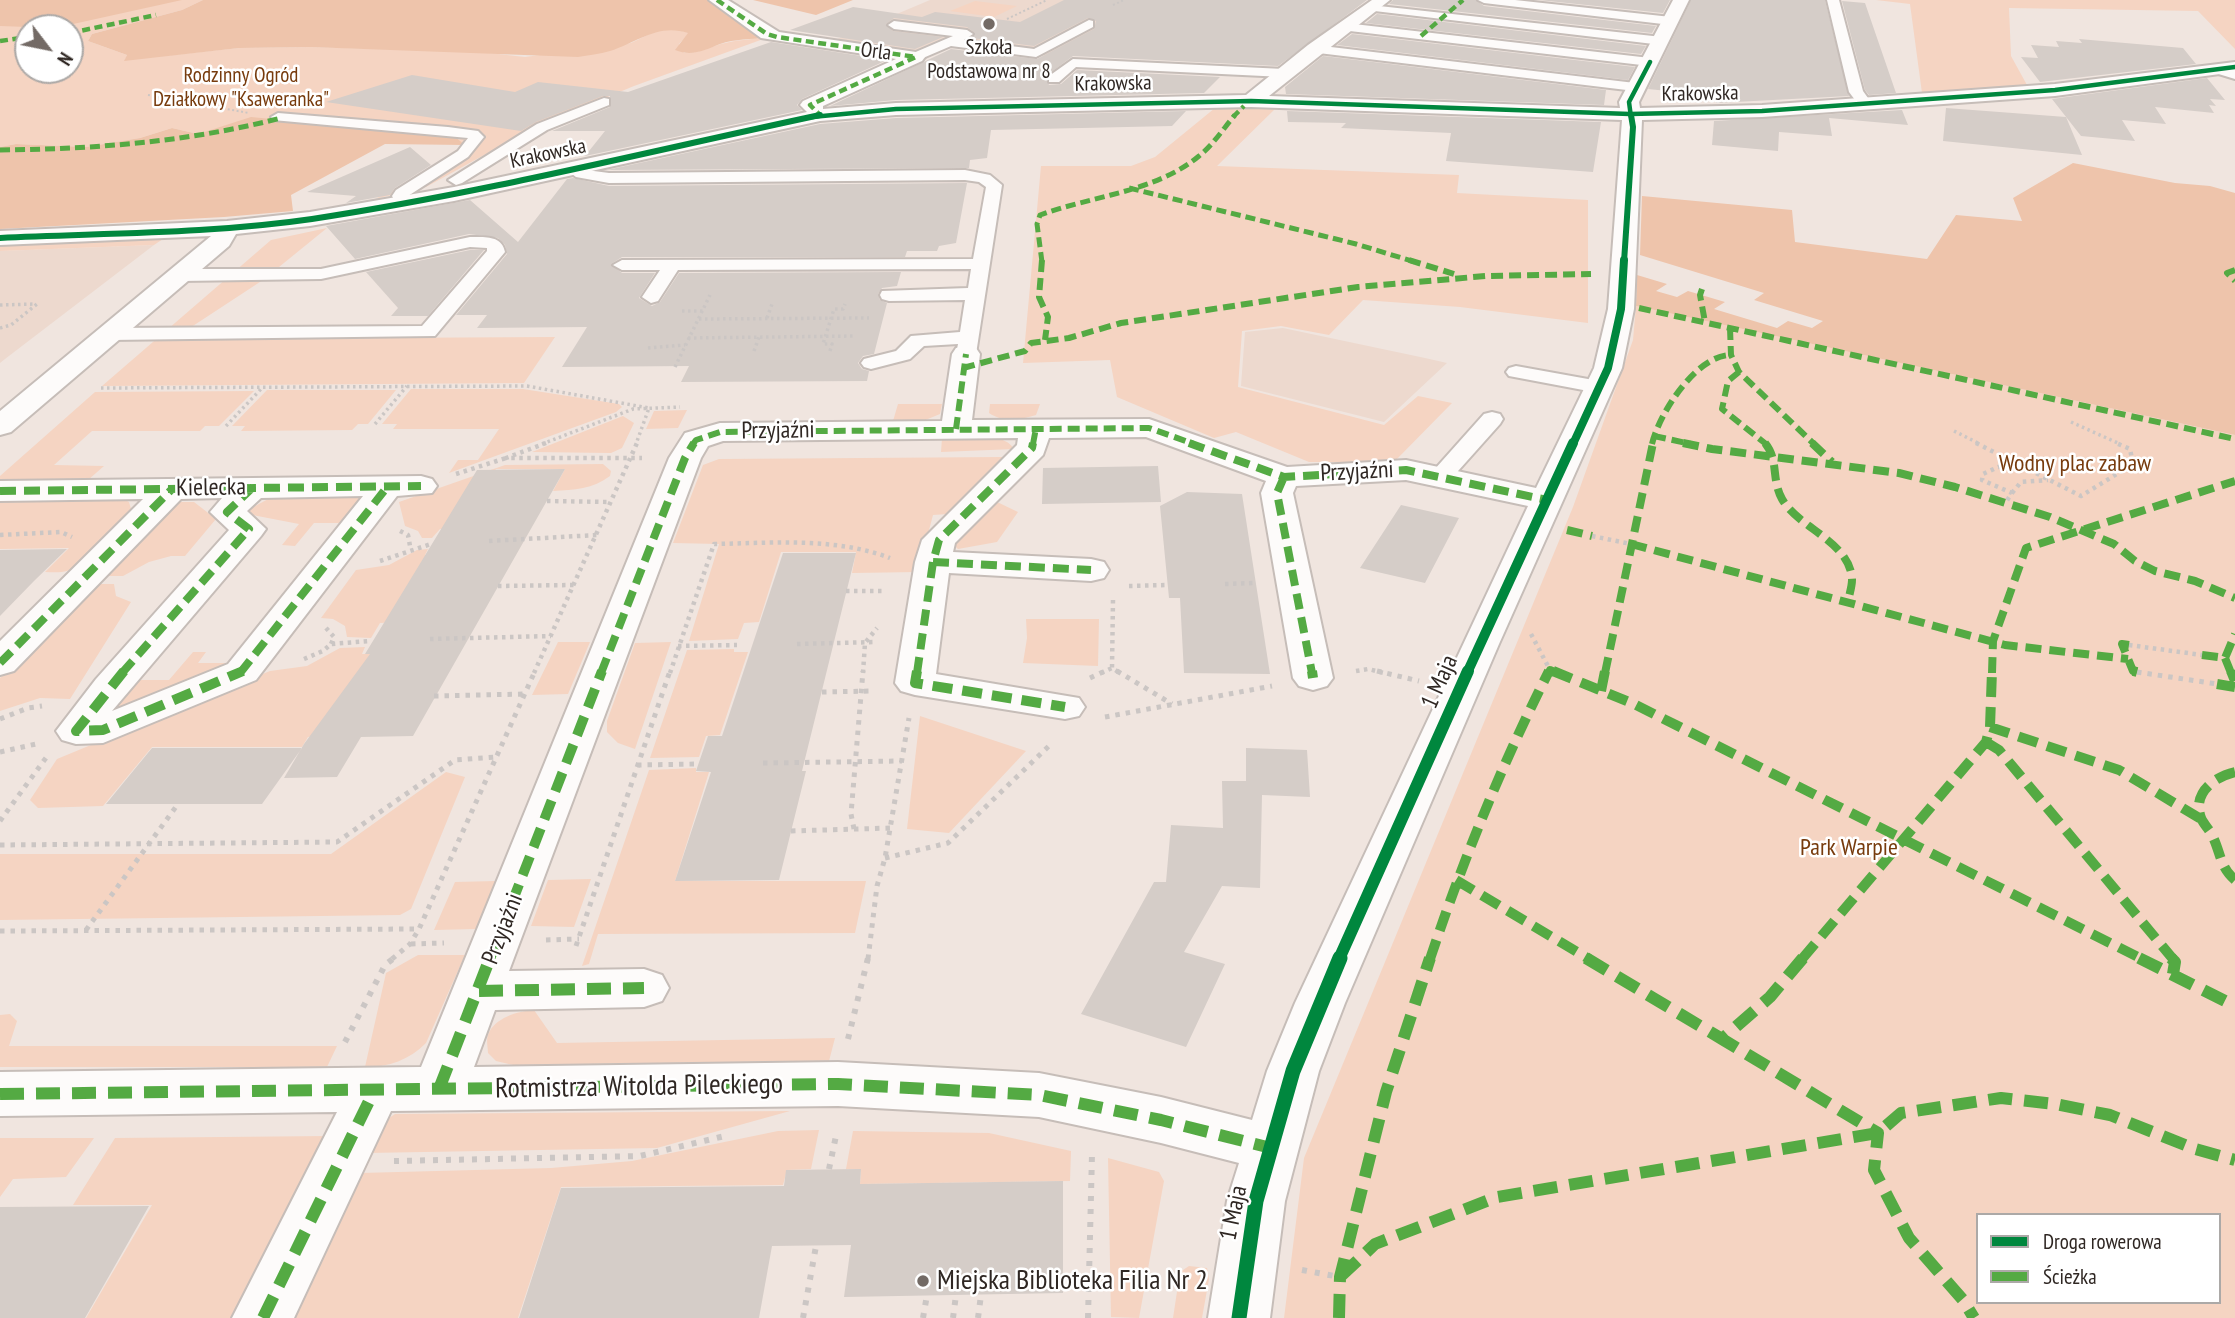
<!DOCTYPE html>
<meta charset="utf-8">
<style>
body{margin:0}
#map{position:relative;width:2235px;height:1318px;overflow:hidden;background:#f0e5df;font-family:"PT Sans Narrow",sans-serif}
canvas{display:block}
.legend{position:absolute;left:1976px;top:1213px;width:245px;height:91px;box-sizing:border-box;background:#fff;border:2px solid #aca9a7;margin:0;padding:9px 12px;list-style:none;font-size:21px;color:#2f2723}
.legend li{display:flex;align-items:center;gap:14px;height:35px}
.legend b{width:35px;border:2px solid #aca9a7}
.north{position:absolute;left:14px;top:14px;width:70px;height:70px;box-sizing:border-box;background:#fff;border:2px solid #aca9a7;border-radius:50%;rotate:122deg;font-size:19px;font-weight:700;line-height:28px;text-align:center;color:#2f2723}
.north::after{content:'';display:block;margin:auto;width:24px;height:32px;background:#736a65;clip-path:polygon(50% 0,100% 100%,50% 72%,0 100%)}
</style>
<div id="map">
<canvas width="2235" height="1318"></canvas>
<ul class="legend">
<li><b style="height:9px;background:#00873e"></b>Droga rowerowa</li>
<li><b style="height:9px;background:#54aa43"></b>Ścieżka</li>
</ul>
<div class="north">N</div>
</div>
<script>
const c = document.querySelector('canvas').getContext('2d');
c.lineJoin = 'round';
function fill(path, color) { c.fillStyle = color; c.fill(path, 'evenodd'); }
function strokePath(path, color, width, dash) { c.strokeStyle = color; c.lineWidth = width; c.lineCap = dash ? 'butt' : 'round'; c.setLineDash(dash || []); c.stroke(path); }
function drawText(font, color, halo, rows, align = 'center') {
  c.font = font + ' "PT Sans Narrow",sans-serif'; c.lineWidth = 5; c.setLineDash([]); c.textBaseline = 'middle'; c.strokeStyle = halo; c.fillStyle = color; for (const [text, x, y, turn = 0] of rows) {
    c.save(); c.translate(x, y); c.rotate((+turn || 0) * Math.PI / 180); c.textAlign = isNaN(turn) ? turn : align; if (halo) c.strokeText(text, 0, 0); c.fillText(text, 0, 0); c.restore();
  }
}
fill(new Path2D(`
 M930 0H1150L1047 56 955 45 933 54 828 43Z
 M154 245 5 359 0 363V251Z
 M1283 328 1425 358 1447 363 1384 422 1241 386 1245 332Z`), '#edd9ce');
fill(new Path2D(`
 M0 0H203L182 10 92 34 88 41 127 55 125 60 239 48 310 47 480 52 525 57 631 43 658 30 672 28 689 33 679 44 684 53C699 53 708 48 721 44 736 40 752 39 766 38L634 86 535 127 426 187 375 199 460 155 465 144 251 118 198 134 172 128 140 138 86 147 16 144 0 147ZM28 28H70V70H28Z
 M1876 0H2235V49L2198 11 2009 8 2011 56 2027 85 1922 93 1910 4Z
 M975 1 1017 6 994 17 950 11Z
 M1215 108H1276L1217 166 1459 175 1457 193 1588 200V323L1460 307 1363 300 1329 335 1281 326 1242 331 1238 387 1384 425 1418 396 1452 403 1394 462H1309L1236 432 1214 438 1117 397 1110 360 1023 363 1041 166H1131L1155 157Z
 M327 228 263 280 173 339 555 337 524 383 102 386 271 240Z
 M166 237 154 245 0 251V244Z
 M1636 306 2235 435V1318H1284L1304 1158 1573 507 1633 340ZM1978 1215H2219V1302H1978Z
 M411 389H523L619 404 622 407 616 412 449 473 458 460H478L499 429H393L397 424H382Z
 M267 390H396L368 424H358L352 430 241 431 245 426H232Z
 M254 391 219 426H205L200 431H92L54 465 104 466 88 480 0 479V476L95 392Z
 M898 404H942L940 414 923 421H893Z
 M990 404H1040L1036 415C1020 420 1004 423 989 413Z
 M687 410 678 428 646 429 654 411Z
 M623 416 634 423 622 448 611 453 532 452Z
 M942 438C961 438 1003 430 1014 449L941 452Z
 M1003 457 1009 458 948 514 933 515 918 572 852 573 856 552H781L759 622 744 623 738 639 689 641 719 544 673 543 703 465 719 459Z
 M603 464 611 471 610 476C593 489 574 490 553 491L565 469H496L458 529H440L432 538H422L418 531 405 526 399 502 505 465Z
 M112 494 129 502 131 509C123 526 85 564 67 571 60 573 52 572 45 572L69 548 0 549V498Z
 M354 495 362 498 346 523H314L295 546 282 545 299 524 242 513 272 497Z
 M995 501 1018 512 997 542 958 549 950 542Z
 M174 502H194L216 519 185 556H171L149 562 123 576H104Z
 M428 549 425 555H441L400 622 380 623 371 638 347 637 345 626 333 619 321 618 356 570 389 565 417 550Z
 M97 584H114L116 596 131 602 70 699 40 698 0 711V678Z
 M1026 619H1099L1098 666 1023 663 1027 638Z
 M558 642H590L568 694 532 695Z
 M671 642 635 749 618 743 607 732V721L635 643Z
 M365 647 362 654H377L325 736 308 737 302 747H152L103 806 38 808 30 800 57 759 270 671 307 666 340 648Z
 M734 649V652H748L720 735 706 736 699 757 650 758 687 650Z
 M193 652H206L198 663H233L226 669 110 712 130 680H169Z
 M920 716 1026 751 949 833 907 829Z
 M696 768V772H709L675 881H866L855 933 598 934 589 964 582 966 649 770Z
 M446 772 465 777 411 909 400 915 0 920V854H331Z
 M591 879 574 927 531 926 548 880Z
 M496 881 476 929 434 930 455 882Z
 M418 955H465L426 1043C409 1060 389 1067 365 1067L386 973Z
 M534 1010 557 1043 835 1038 829 1061 513 1065 496 1061 488 1053C488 1048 486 1040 488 1035 494 1018 518 1011 534 1010Z
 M10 1014 17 1021 9 1046H337L327 1067H0V1015Z
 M790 1111 657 1148 366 1153 379 1125 395 1114Z
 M819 1130 811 1169 787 1170 783 1185 561 1187 518 1318H287L360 1173 551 1168 632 1161 778 1131Z
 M853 1131 989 1133 1071 1151 1070 1181 860 1184 861 1169H846Z
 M329 1136 238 1318H86L152 1205H73L115 1138Z
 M0 1138H94L66 1177 13 1179 0 1197Z
 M1108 1158 1159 1172 1164 1181 1139 1318 1111 1317Z
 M1189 1266 1207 1268 1209 1279 1202 1318H1173L1180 1272Z`), '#f5d4c2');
fill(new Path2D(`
 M0 0H182L55 28 0 26Z
 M203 0H710L766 38C752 39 734 39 720 44 705 50 692 57 675 50L688 33C658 23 638 42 610 51 600 54 588 55 578 57L310 47 239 48 124 61 127 55 88 41 92 34 182 10Z
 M753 0H853L816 15Z
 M251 117 455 137 465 145 385 144 291 195 293 211 224 217 0 229V147L16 144 86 147 140 138 172 128 198 134Z
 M2073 163 2175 183 2210 186 2235 193V435L1636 306 1637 275 1667 284 1656 291 1677 297 1688 291 1725 302 1714 309 1777 328 1788 321 1812 328 1823 321 1754 300 1764 293 1640 255 1642 196 1792 210 1795 242 1927 259 1956 215 2022 221 2013 198Z`), '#eec4ab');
fill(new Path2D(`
 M1064 0H1367L1278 66 1073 56 1046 76 1049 85 1061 84 1077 70 1220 77 1204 93 896 100 830 106 951 49 1037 59 1094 29 1096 21 1088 18 1034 46 971 38 975 33 967 27 894 18 886 24 893 31 943 37 915 49 790 30 853 7 922 17 935 12 1020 22Z
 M1393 0H1476L1484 6 1656 26 1652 33 1389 4Z
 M1539 0H1670L1663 13Z
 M1691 0H1825L1849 96 1716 103 1717 96 1648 89Z
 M1842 1 1865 3 1896 93 1869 95 1865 90Z
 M1377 14 1646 46 1641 54 1366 23Z
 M1352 34 1635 67 1628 80 1337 45Z
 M2079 39 2183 48 2196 64 2040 82 2021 57 2038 58 2031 45 2059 47 2056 41 2082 43Z
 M771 42 887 60 802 99 797 105 802 110 585 156 605 131H552L610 107V96H603L536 122 521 131 326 102 412 75 515 92 538 82 628 92Z
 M1323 56 1606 90 1604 105 1286 94 1285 87Z
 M2207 78 2225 100 2210 99 2216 106 2209 105 2214 113 2155 107 2166 124 2122 120 2135 141 2081 136 2052 99Z
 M1946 108 2066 117 2082 155 1943 141Z
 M1902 110 1908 125 1829 118 1832 136 1779 132 1778 151 1712 145 1714 121Z
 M1186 111 1172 126 991 130 987 158 970 160 969 168 607 170 820 124 896 118Z
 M1287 111 1601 122 1593 172 1446 161 1451 133 1341 128 1346 123 1288 122Z
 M410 147 431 165 395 188 390 195 346 203 356 196 307 192Z
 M573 178 609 186 967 183 956 243 939 246 937 251H907L905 257H622L611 264 622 273H655L639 298 652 306 660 302 679 273 901 272 897 286 882 288 878 294 880 300 887 303 874 354 863 356 858 363 862 369 869 371 867 381 681 382 689 366 562 367 587 327 477 328 487 315H456L507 254 505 245 498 238 469 234 355 259 326 226 470 200 518 242 567 179Z
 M470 250H484L428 316H391L398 308 366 272Z
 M1158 466 1161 502 1042 504 1043 468Z
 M565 469 413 736 361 737 337 777 284 778 304 744 370 654H365L477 470Z
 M1187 492 1242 494 1270 674 1184 673 1180 598H1169L1160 506Z
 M1401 505 1459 518 1425 583 1360 568Z
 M67 549 34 581 0 616V550Z
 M783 553H856L802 771H806L779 880 675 881 711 772 696 771 708 736H722Z
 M152 748H302L262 804H106Z
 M1246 748 1307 750 1310 797 1262 795 1260 888 1222 886 1184 952 1225 964 1186 1047 1081 1014 1154 882H1166L1171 825 1223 828 1222 781H1246Z
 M861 1169 860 1184 1063 1181V1293L844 1297 851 1245 772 1246 759 1318H519L561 1188 784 1186 786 1170Z
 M149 1206 85 1318H0V1207Z`), '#d5cdc8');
const service = new Path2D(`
 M1478 0H1515L1671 17 1677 21 1671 25 1484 3Z
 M1827 0H1839L1863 91 1873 105 1871 108H1861L1849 92Z
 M1370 5 1662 37 1668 41 1662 45 1366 10V6Z
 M1089 20 1093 21V27L1036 57 951 46 916 61 911 60V54L953 36 894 29 888 25 894 21 967 30 973 34 964 40 1034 49Z
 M1345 23 1650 58 1657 62 1650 66 1341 30 1339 27Z
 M1314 45 1635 83 1642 87 1635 91 1310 52V46Z
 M1073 59 1284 69 1291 73 1284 77 1076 67 1059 82H1049V76Z
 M2217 65 2235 71V79L2212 72 2210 69Z
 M604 98 609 99V105L547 130 462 183 456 185 448 180 537 124Z
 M278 113 448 127 478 131 484 137 468 157 408 196 412 203 404 208 398 207 392 196 396 190 458 151 468 138 273 120 271 117Z
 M572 163 586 170 609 173 965 170 990 175 1002 185 976 354 973 358H959L956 354 958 344 924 346 910 359 871 369 864 367 861 363 864 359 896 351 911 336 960 332 965 300 889 301 882 299 880 295 882 291 968 288 971 269 678 270 658 301 651 303 642 297 660 270H622L613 265 622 260 973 259 986 187 979 182 965 180 609 183 576 177 564 168Z
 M470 237C484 237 502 235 505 252L435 336 110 340 103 338 100 334 103 330 110 328 422 326 487 251V248L470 247 321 279 181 281 172 275 181 269H321Z
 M1516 366 1599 381 1606 383 1610 387 1606 391 1599 393 1509 376 1506 372 1509 368Z
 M1492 412 1500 414 1503 419 1500 424 1450 480H1434L1430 475 1434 470 1484 414Z`);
const minor = new Path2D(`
 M709 0H728L779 32 916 52 925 57 922 61 823 106V109L896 103 1246 95 1308 45 1372 0H1390L1269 96 1620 108 1619 102 1673 0H1689L1639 102 1640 108 1762 105 2055 84 2235 62V72L2055 96 1762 117 1642 120 1634 309 1622 368 1499 644 1345 1003 1319 1071 1285 1201 1270 1318H1208L1227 1201 1239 1163 1161 1143 1039 1117 838 1106 391 1111 294 1318H232L337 1112 0 1116V1072L421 1067 669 458 685 433 720 423 942 421 952 354 956 348 966 346 976 348 980 354 972 420 1149 419 1287 467 1406 460 1536 488 1594 368 1608 309 1622 120 1251 107 896 115 820 121 454 201 310 226 236 234 229 246 11 432 0 435V411L211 236 0 245V231L227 221 310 212 454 187 807 112 800 105 803 101 896 59 761 38ZM1146 437 1266 481 1261 493 1293 678 1299 686 1313 690 1327 686 1333 678 1293 493 1296 486 1406 480 1528 506 1295 1003 1267 1071 1252 1120 1161 1097 1039 1073 838 1062 474 1067 495 1010 644 1007 662 1001 669 988 662 975 644 969 509 971 701 458 708 446 723 441 1018 438 1017 445 922 540 915 562 895 683 901 691 915 695 1065 719 1079 716 1085 707 1079 698 936 674 949 573 1091 581 1104 578 1109 570 1104 562 1091 559 953 552 955 543 1043 455 1049 438Z
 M421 476 432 479 437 486 432 493 397 496 256 680 103 743 76 744 62 740 56 731 96 679 229 530 210 512 222 498 181 499 14 671 0 675V641L143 499 0 501V481ZM363 496 228 664 112 711 261 536 266 529 247 511 261 498Z`);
strokePath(service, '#c6bdb8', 4);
strokePath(minor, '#c6bdb8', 4);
strokePath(new Path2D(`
 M1113 5 1124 0
 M1007 19 1047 0
 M148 95 249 113`), '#cbc6c4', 2, [2, 2.5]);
strokePath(new Path2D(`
 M0 305 36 304
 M682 311H703
 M767 318 772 304
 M699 319 869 318
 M0 328 11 325 37 304
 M688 338 855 336
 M648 348 685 345
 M754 351 759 337
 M830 351 832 344H823L834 309H843L845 304
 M675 367 710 295
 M101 388 527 386 649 408 636 444
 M2071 422 2120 444
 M375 424 407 386
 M226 426 262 388
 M1954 431 1980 444
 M542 444 633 409 680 407`), '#cbc6c4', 3.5, [2.5, 3.5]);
strokePath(new Path2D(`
 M546 443 506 458H642
 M1976 443 2022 466 1998 467 1983 474 1982 480 2012 493 2006 502
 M2022 466 2081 496 2133 464 2130 449 2116 443
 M456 474 506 458
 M2012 493 2021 482 2048 480
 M547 501 611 502
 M400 531 408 535 410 546
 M0 535 61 532 72 537
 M1592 536 1631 544
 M489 541 597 535
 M380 561 431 544
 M1225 584 1254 583
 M498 586 574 585
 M1129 586 1167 585
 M846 591H884
 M1113 600 1112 668 1120 673
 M326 628 334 637 331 644
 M1531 634 1550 670
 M430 639 551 636
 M797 644 876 642
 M2129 645 2202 655
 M678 646 737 645
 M304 659 323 651 331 644 370 641
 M1356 671 1368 669 1384 673
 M2137 672 2143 673
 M534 673 637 443
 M670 673 714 544C772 543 835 537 890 558
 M863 673 865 643 877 628
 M1101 673 1112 668`), '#cbc6c4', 4.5, [3.5, 4.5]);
strokePath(new Path2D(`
 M1117 671 1172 704
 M1377 671 1419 681
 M2137 672 2217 684
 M1090 678 1105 671
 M822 692 874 691
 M434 696 525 694
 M1105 717 1272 686
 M0 719 28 708 42 706
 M0 752 36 744
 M763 763 902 761
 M637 765 697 764
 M0 821 48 755
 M854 829 851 814 863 671
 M791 831 891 828
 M0 845 337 842 455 760 496 757
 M885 858 948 843 1052 743
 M86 930 178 804
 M0 931 419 929
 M546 940 579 939
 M411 944 444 943
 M576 946 670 671
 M392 959 410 944 419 929 535 671
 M868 959 877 886 885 858 909 718`), '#cbc6c4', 5, [4.5, 6]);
strokePath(new Path2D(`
 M848 1039 868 958
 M345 1042 385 965 394 958
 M394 1161 640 1156 729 1135
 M829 1169 837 1131
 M1302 1270 1340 1277
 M803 1318 816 1246
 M923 1318 927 1295
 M953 1318 956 1295
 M978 1318 981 1295
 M1088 1318 1092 1154`), '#cbc6c4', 6, [5, 8]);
fill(service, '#fdfbfa');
fill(minor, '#fdfbfa');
strokePath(new Path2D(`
 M717 0 767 34 777 37 916 57 810 105 820 115
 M70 33 156 15
 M1421 36 1463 0
 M0 41 28 37
 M1233 117 1244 106`), '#54aa43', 4.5, [8, 4.5]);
strokePath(new Path2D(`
 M0 150C95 149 188 142 281 118
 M1129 188 1356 244 1415 262
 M1042 262 1037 224 1040 215C1091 196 1156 192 1199 156 1213 145 1223 129 1235 115`), '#54aa43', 5, [10, 5]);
strokePath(new Path2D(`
 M1042 260 1039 297 1048 317 1045 340
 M1409 260 1454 274
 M2235 270 2227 273 2235 281
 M1702 289 1700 295 1705 322
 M1639 308 2235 439
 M1730 328 1731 355 1739 372 1814 444
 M963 368 1025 351 1031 343 1069 338 1121 323 1358 287 1486 276 1591 274
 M1739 372 1728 381 1722 409 1766 444
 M956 429 966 354
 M1654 436 1691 444
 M693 444 696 440 720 432 1149 428 1194 444
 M1033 444 1036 428
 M1652 444C1659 414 1696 355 1731 355`), '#54aa43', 6, [12, 6]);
strokePath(new Path2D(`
 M1189 443 1284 477 1406 470 1547 500
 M1683 443 1712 449 1899 473 1955 487 2050 517 2114 544 2135 561 2155 571 2195 581 2235 598
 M1765 443C1779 460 1771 479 1782 499 1798 528 1851 542 1852 580 1852 587 1849 595 1848 602
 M1812 443 1832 462
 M1284 477 1277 493 1312 673
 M0 491 421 486
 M1567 530 1592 536
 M1631 544 2005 645 2128 659
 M933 562 1091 570
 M2129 645 2122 644 2133 671 2137 672
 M2202 655 2225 658 2235 634
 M2225 658 2231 673
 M0 663 173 488
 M122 673 249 529 227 512 253 487
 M240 673 388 486
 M601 673 685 458 694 443
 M917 673 933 562 939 540 1032 448 1033 443
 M1549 673 1550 670 1557 673
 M1605 673 1653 443
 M1992 673 1993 641 2026 548 2235 481`), '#54aa43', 8, [16, 8]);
strokePath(new Path2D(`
 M124 671 76 731 103 730 243 671
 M917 671 915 683 1065 707
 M1312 671 1313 678
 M1553 671 1634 704 2142 959
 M2133 671 2137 672
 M2231 671 2235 681
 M2217 684 2235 687
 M1601 691 1605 671
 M1990 727 2119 770 2201 819
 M1986 742 1999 750 2173 959
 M2235 772C2214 777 2192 793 2201 818 2204 825 2210 830 2213 837 2221 854 2220 867 2235 880
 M1456 880 1589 959
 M490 959 602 671
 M1430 959C1463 860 1502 764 1549 671
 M1802 959 1986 742 1990 727 1992 671`), '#54aa43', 10, [20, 10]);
strokePath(new Path2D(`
 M1586 958 1722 1039
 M1803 958 1770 997 1722 1039 1878 1133 1874 1170 1909 1238 1963 1300 1974 1318
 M2139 958 2235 1006
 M2171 958 2175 962 2173 974
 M479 991 644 988
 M439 1089 490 958
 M0 1094 838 1084 1039 1095 1161 1120 1271 1148
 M1340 1277 1375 1244 1497 1197 1878 1133 1901 1113 2001 1098 2055 1104 2110 1115 2195 1149 2235 1160
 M263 1318 374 1091
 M1339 1318 1340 1277 1386 1092 1430 958`), '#54aa43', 12, [24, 12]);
strokePath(new Path2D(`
 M812 117 896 109 1251 101 1630 114 1762 111 2055 90 2235 67
 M1631 117 1629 102 1650 62`), '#00873e', 4.5);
strokePath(new Path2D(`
 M0 238C104 233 209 234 312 219 483 193 651 151 820 115
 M1624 262 1633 127 1631 115`), '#00873e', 6);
strokePath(new Path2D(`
 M1573 444 1608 368 1621 309 1624 260`), '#00873e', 8);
strokePath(new Path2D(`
 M1467 673 1573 443`), '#00873e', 10);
strokePath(new Path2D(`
 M1339 959 1468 671`), '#00873e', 12);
strokePath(new Path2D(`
 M1239 1318 1256 1201 1293 1071 1340 958`), '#00873e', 15);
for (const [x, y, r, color] of [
 [989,24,7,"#736a65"],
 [923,1281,7,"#736a65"]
]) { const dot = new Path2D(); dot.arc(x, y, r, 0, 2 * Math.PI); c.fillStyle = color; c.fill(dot); strokePath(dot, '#fff', 2.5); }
drawText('21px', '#2f2723', '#fff', [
 ["Szkoła",989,48],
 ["Podstawowa nr 8",989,72]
]);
drawText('21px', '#2f2723', '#fff', [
 ["Orla",876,52,7],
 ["Krakowska",1113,84,-1],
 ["Krakowska",1700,94,-1],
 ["Krakowska",548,154,-12]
]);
drawText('21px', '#773b0d', '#fff', [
 ["Rodzinny Ogród",241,76],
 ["Działkowy \"Ksaweranka\"",241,100]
]);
drawText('24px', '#2f2723', '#fff', [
 ["Przyjaźni",778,431,-1],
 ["Przyjaźni",1357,472,-3],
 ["Kielecka",211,488,-1],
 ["1 Maja",1440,682,-66],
 ["Przyjaźni",503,929,-69],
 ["1 Maja",1234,1213,-78]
]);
drawText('24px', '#773b0d', '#fff', [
 ["Wodny plac zabaw",2075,464],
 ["Park Warpie",1849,848]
]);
drawText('28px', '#2f2723', '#fff', [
 ["Rotmistrza Witolda Pileckiego",639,1087,-1]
]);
drawText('28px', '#2f2723', '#fff', [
 ["Miejska Biblioteka Filia Nr 2",937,1281]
], 'left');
</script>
